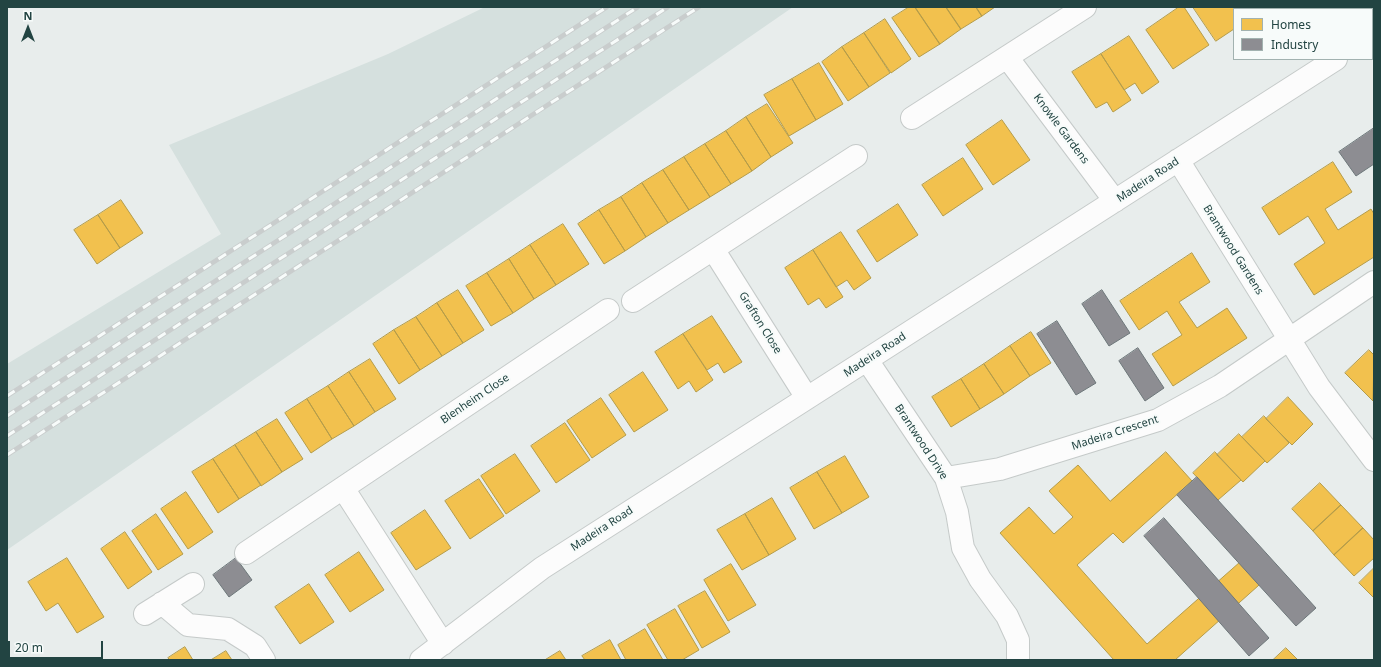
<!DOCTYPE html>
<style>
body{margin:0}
#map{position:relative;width:1381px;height:667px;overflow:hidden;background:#e8edec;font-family:"Noto Sans",sans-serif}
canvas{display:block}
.frame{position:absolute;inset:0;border:8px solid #224442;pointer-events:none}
.legend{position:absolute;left:1233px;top:8px;width:140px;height:52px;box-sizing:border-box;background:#f7fbfa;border:1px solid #a2b2b0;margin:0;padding:5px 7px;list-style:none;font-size:12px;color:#224442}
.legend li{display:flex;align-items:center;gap:8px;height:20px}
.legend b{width:20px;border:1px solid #a2b2b0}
.north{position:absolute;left:8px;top:8px;width:40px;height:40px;-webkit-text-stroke:3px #f7fbfa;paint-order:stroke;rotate:0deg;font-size:11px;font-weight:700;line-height:16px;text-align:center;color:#224442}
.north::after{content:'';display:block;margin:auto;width:14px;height:18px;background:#224442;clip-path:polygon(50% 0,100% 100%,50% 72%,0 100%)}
.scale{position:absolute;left:8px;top:641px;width:95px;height:18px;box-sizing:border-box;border:2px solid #224442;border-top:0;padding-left:5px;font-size:12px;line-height:14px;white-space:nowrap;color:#224442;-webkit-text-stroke:3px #f7fbfa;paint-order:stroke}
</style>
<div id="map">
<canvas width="1381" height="667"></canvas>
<div class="frame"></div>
<ul class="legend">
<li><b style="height:11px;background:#f2c14e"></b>Homes</li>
<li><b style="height:11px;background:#8d8d92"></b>Industry</li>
</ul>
<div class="north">N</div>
<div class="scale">20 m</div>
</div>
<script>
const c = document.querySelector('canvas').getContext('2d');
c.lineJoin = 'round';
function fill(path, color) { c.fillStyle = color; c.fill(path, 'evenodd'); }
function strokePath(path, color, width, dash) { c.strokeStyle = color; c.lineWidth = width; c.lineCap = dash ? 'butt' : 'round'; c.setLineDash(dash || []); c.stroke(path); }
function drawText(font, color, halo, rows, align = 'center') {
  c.font = font + ' "Noto Sans",sans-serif'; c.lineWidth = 4; c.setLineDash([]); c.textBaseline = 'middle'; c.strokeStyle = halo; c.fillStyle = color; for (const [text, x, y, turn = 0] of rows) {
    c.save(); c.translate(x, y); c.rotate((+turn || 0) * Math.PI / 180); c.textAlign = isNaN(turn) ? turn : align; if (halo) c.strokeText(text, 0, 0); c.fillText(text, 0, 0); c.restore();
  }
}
fill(new Path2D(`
 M485 7H793L7 550V364L221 234 169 145 388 54Z`), '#d5e0de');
const homes = new Path2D(`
 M909 7H915L940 44 919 57 892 18Z
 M915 7H946L961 29 940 44Z
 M946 7H976L982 16 961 29Z
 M976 7H995L982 16Z
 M1179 7H1184L1209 45 1173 69 1146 30Z
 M1193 7H1246L1247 9H1234V29L1216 41Z
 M1259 7H1281L1278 9H1261Z
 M885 19 911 59 891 73 864 33Z
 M864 33 890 73 869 87 842 47Z
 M1129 36 1159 82 1142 94 1135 83 1124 90 1101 54Z
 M842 47 869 87 848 101 822 62Z
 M1101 54 1131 100 1113 112 1107 102 1096 108 1072 72Z
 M819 63 843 104 816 120 792 79Z
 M792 79 816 120 789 136 764 95Z
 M767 104 793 143 771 157 746 117Z
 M746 117 771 157 752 171 726 131Z
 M1002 120 1030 160 993 185 966 145Z
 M726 131 752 171 731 184 705 144Z
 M705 144 731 184 710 197 684 157Z
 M684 157 710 197 689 210 663 170Z
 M963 158 983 189 943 216 922 185Z
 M1333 162 1352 192 1325 209 1338 230 1371 209 1374 214V257L1314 295 1294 264 1325 243 1308 216 1279 235 1262 208Z
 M663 170 689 210 668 223 642 183Z
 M642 183 668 223 646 237 621 197Z
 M621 197 646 237 625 251 599 210Z
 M121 200 143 233 120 248 98 215Z
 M898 204 918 235 877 262 857 231Z
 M599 210 625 251 604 264 578 224Z
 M98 215 120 248 97 264 74 230Z
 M563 224 589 264 556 285 530 245Z
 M841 232 871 278 854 290 847 280 836 287 813 250Z
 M530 245 556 285 534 299 509 259Z
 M813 250 843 297 826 308 819 298 808 305 785 268Z
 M1192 253 1210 282 1179 302 1197 328 1227 308 1247 338 1173 386 1152 354 1182 335 1167 311 1139 330 1120 301Z
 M509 259 534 299 513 313 487 273Z
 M487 273 513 313 491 326 466 286Z
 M458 290 484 330 463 343 437 303Z
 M437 303 463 343 442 356 416 317Z
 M712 316 742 362 724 373 718 363 707 370 683 334Z
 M416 317 442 356 420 370 394 330Z
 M394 330 420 370 399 384 373 344Z
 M1031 332 1051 363 1030 376 1010 346Z
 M683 334 713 380 696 392 689 381 678 389 655 352Z
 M1010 346 1030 376 1004 394 984 364Z
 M1369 350 1374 355 1373 401 1345 373Z
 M370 359 396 399 375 412 349 372Z
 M984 364 1004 394 980 409 961 379Z
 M349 372 375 412 354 426 328 386Z
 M643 372 668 410 634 432 609 395Z
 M961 379 980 409 951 427 932 397Z
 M328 386 354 426 332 439 307 399Z
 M1288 397 1313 424 1292 445 1266 419Z
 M601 398 626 435 592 458 567 421Z
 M307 399 332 439 311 453 285 413Z
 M1264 416 1289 443 1267 463 1242 437Z
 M277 419 303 459 282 472 256 432Z
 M565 423 590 460 556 483 531 446Z
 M256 432 282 472 261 486 235 445Z
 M1239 434 1265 461 1243 482 1217 455Z
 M235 445 261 485 239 499 213 459Z
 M1166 452 1192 481 1123 543 1113 533 1077 565 1147 644 1257 547 1277 569 1175 660H1114L1000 533 1029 507 1054 534 1073 517 1049 491 1078 465 1110 501Z
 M1215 452 1241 480 1218 500 1193 473Z
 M515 454 540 491 506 514 481 476Z
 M845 456 869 497 842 513 817 472Z
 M213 459 239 499 218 513 192 472Z
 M817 472 842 513 814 529 790 488Z
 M479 479 504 516 470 539 445 501Z
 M1320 483 1341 505 1313 531 1292 509Z
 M186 492 213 532 188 549 161 509Z
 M772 498 796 539 769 555 745 514Z
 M1341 505 1363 528 1334 555 1313 531Z
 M425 510 451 548 416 570 391 533Z
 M156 514 183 554 158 570 132 531Z
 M745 514 769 555 742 570 717 530Z
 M1363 528 1374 540V558L1354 576 1334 555Z
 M125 532 152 572 128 589 101 549Z
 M359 552 384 590 350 612 325 575Z
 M67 558 104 617 77 633 58 603 46 611 28 582Z
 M731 564 756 605 728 621 704 580Z
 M1374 568V598L1359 583Z
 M309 584 334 622 300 644 275 607Z
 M705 591 730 632 702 648 678 606Z
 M675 609 699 650 682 660H668L647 625Z
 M645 629 663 660H626L618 645Z
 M610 640 621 660H585L582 656Z
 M185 647 193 660H170L168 658Z
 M1286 648 1298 660H1273Z
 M226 651 232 660H211Z
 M560 651 566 660H545Z`);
fill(homes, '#f2c14e');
strokePath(homes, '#b49c4a', 1);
const industry = new Path2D(`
 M1374 128V164L1356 176 1339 152Z
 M1102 290 1130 333 1109 346 1082 304Z
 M1057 321 1096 383 1076 395 1037 334Z
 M1138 348 1164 388 1145 401 1119 361Z
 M1197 477 1316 608 1296 626 1177 495Z
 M1164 518 1269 638 1249 656 1144 536Z
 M236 558 252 580 229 597 213 575Z`);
fill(industry, '#8d8d92');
strokePath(industry, '#6d777a', 1);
const minor = new Path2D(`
 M1372 36 1374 35
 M1007 57 1115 201
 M912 118 1085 7
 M1178 160 1319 387 1374 460
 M713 249 807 398
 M633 301 856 156
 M867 360 946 478 957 512 963 548 980 579 1007 616 1018 640V660
 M946 478 1000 469 1158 420 1220 386 1374 282
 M343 488 443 644
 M246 553 608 310
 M162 603 188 625 228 629 255 646 264 660
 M145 614 193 584
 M421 660 542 568 1336 59`);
strokePath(minor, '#c5cac9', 24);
strokePath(minor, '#fcfcfc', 22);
const rail = new Path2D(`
 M7 396 607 7
 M7 416 638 7
 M7 436 668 7
 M7 455 699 7`);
strokePath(rail, '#c9cdcd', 4.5);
strokePath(rail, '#f7fbfa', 3, [9]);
drawText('11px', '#224442', '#f7fbfa', [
 ["Knowle Gardens",1061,129,53],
 ["Madeira Road",1148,180,-33],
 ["Brantwood Gardens",1233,250,58],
 ["Grafton Close",760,323,58],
 ["Madeira Road",875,355,-33],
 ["Blenheim Close",475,399,-34],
 ["Madeira Crescent",1115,433,-18],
 ["Brantwood Drive",921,442,57],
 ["Madeira Road",602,529,-33]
]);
</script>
